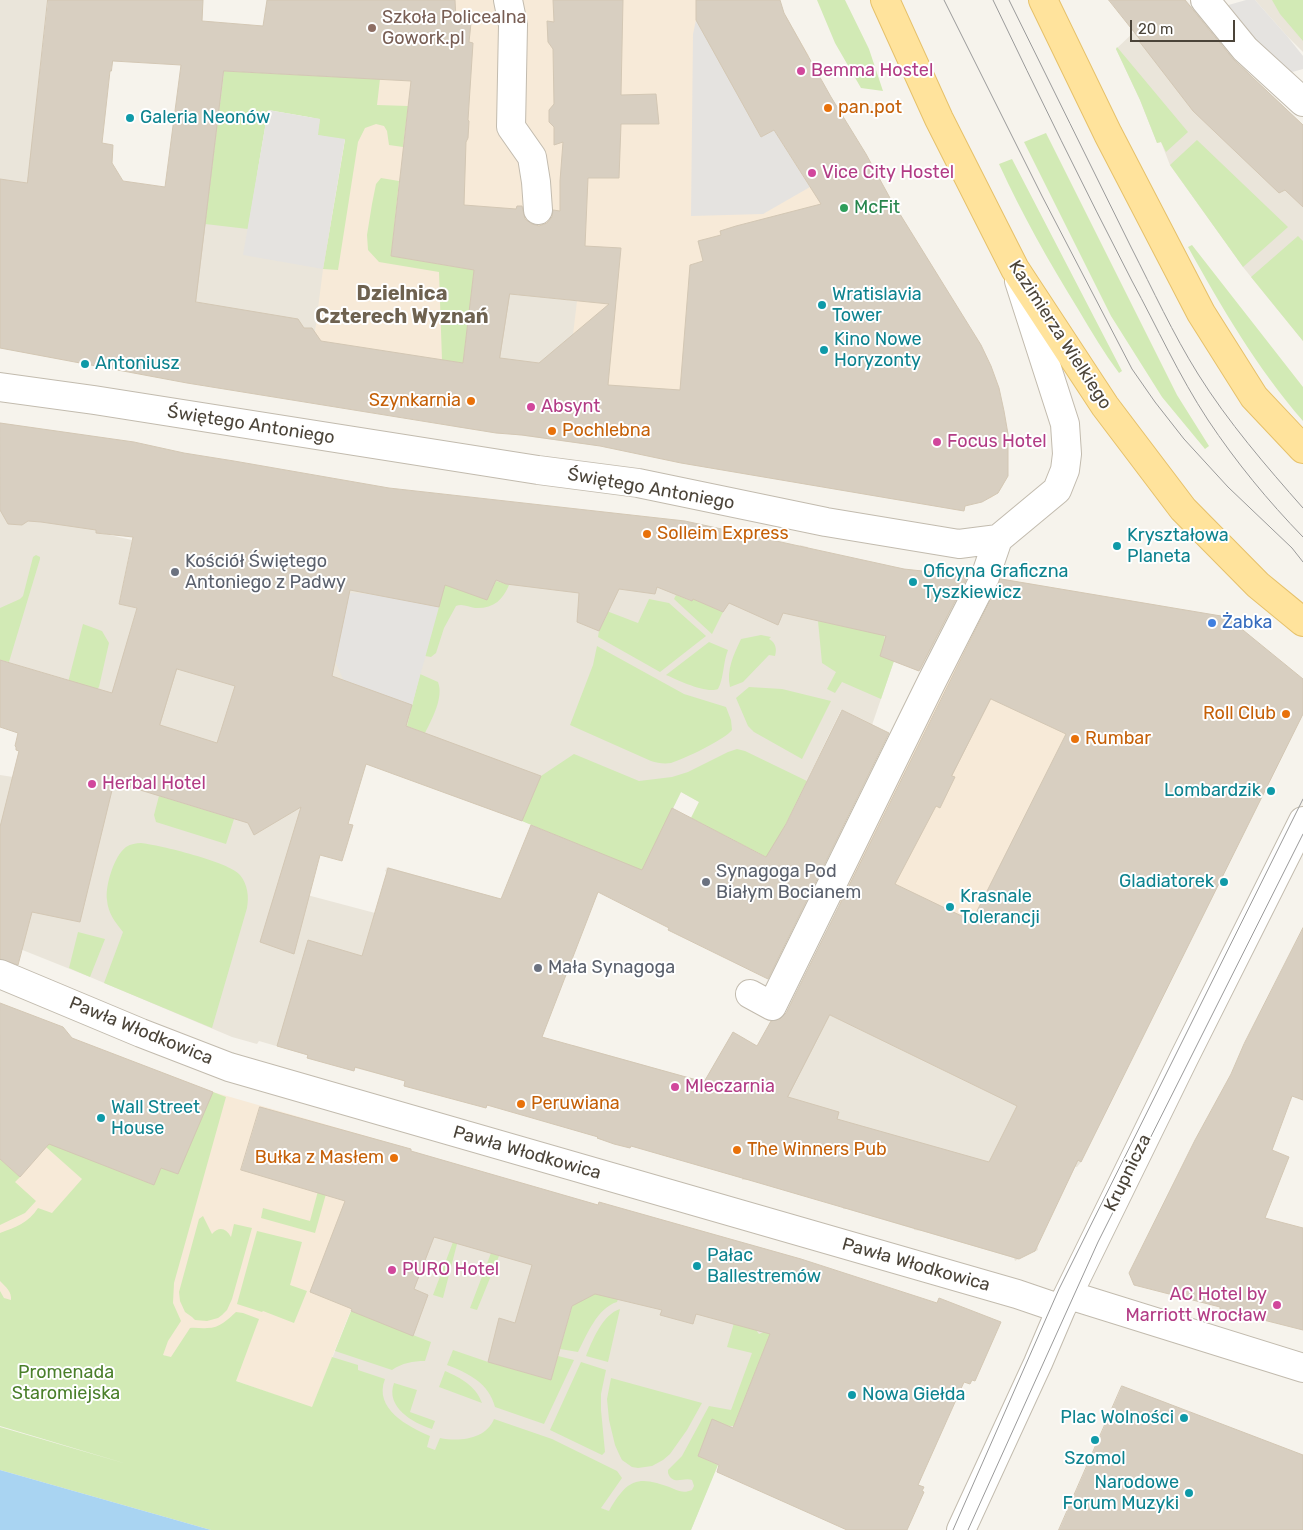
<!DOCTYPE html>
<meta charset="utf-8">
<style>
body{margin:0}
#map{position:relative;width:1303px;height:1530px;overflow:hidden;background:#f6f3ec;font-family:Rubik,sans-serif}
canvas{display:block}
.scale{position:absolute;left:1130px;top:20px;width:105px;height:22px;box-sizing:border-box;border:2px solid #4b4439;border-top:0;padding-left:6px;font-size:15px;line-height:18px;white-space:nowrap;color:#4b4439;-webkit-text-stroke:4px #fff;paint-order:stroke}
</style>
<div id="map">
<canvas width="1303" height="1530"></canvas>
<div class="scale">20 m</div>
</div>
<script>
const c = document.querySelector('canvas').getContext('2d');
c.lineJoin = 'round';
function fill(path, color) { c.fillStyle = color; c.fill(path, 'evenodd'); }
function strokePath(path, color, width, dash) { c.strokeStyle = color; c.lineWidth = width; c.lineCap = dash ? 'butt' : 'round'; c.setLineDash(dash || []); c.stroke(path); }
function drawText(font, color, halo, rows, align = 'center') {
  c.font = font + ' Rubik,sans-serif'; c.lineWidth = 4; c.setLineDash([]); c.textBaseline = 'middle'; c.strokeStyle = halo; c.fillStyle = color; for (const [text, x, y, turn = 0] of rows) {
    c.save(); c.translate(x, y); c.rotate((+turn || 0) * Math.PI / 180); c.textAlign = isNaN(turn) ? turn : align; if (halo) c.strokeText(text, 0, 0); c.fillText(text, 0, 0); c.restore();
  }
}
fill(new Path2D(`
 M0 0H48L22 226 64 360 0 348Z
 M1109 0H1186L1240 65 1303 125V341L1243 267 1170 165 1161 142 1157 143 1140 100 1116 49 1134 32Z
 M1255 0H1303V52L1287 36Z
 M351 78 315 334 196 302 205 224Z
 M506 293 577 301 606 395 600 446 456 427 463 363Z
 M0 423 118 440 100 533 132 540 119 603 137 608 129 636 185 652 313 535 773 542V540L786 544H791V545L799 547 800 545 808 547V549L904 569 973 576 932 673 918 669V671L894 661 872 725 841 710 779 838 691 818 699 802 681 792 642 871 522 821 323 748 277 887 375 913 387 872 385 871 387 867 501 899 454 1032 565 1073 573 1045 704 1082 733 1032 757 1046 766 1030 810 1053 830 1015 990 1092 1269 653 1303 679V714L1081 1162 1077 1167H1075L1037 1244 1038 1250 1034 1252 1032 1251 1015 1261 1014 1258 922 1231 914 1230V1229L847 1209H843V1207L749 1180H742V1178L631 1146 630 1148 614 1144 597 1138 598 1137 488 1105 486 1108 404 1086 405 1081 355 1068 354 1071 307 1058V1055L259 1041 257 1044 232 1037 90 977 0 941V775L13 777 69 680 0 660Z
 M411 1151 598 1205 599 1202 801 1259 691 1530H663L312 1408 352 1309Z`), '#eae5da');
fill(new Path2D(`
 M315 0H696V15L784 13 809 56 734 86 761 137 774 130 810 187 866 154 890 198 981 345 991 366 999 388 1008 434 1006 479 1002 487 998 493 991 498 965 505 964 511 681 463 600 446 606 395 572 343 577 301 506 293 463 363 456 427 449 424 314 340 323 269 345 139Z
 M997 578 1227 617 990 1093 830 1015 877 922 836 902Z
 M0 1003 72 1038 213 1092 411 1149 362 1275 364 1277 312 1408 0 1297Z`), '#f7ead8');
fill(new Path2D(`
 M817 0H845L869 49 883 91 861 88 835 43Z
 M1272 0H1303V41L1280 14Z
 M1117 47 1188 132 1166 152 1161 142 1157 143 1140 100 1116 49Z
 M224 71 380 79 377 105 408 106 403 147 389 145 387 131 384 126 376 124 365 128 358 142 338 270 323 269 345 140 317 135 320 119 268 110 248 229 205 224Z
 M1046 133 1177 395 1209 446 1205 449 1162 397 1111 316 1024 142Z
 M1197 140 1288 227 1243 267 1170 165Z
 M1012 159 1122 371 1119 373C1104 353 1091 331 1078 309 1049 262 1022 214 999 164Z
 M381 178 399 181 391 256 474 270 463 363 442 360 439 272 379 262 368 250 367 235 372 204 376 184Z
 M1298 236 1303 241V341L1251 277Z
 M1192 245 1303 387V421C1257 368 1222 308 1188 247Z
 M36 555 40 557V559L9 662 0 660V608L20 599 23 596 33 557Z
 M496 581 509 585C503 600 493 609 475 608 469 607 462 603 456 606L444 628 436 653 431 657 425 656 445 582 469 591 468 593 487 600Z
 M676 595 691 601 693 599 723 612 712 634 674 599Z
 M649 599 669 603 706 636 660 672 598 637 599 631 607 615 604 610 638 623Z
 M818 621 884 635 885 640 881 656 894 661 881 699 842 682 835 693 827 689 836 672 822 663Z
 M83 624 102 631 109 643 99 687 55 733Z
 M761 635 771 637 769 639C776 643 777 649 775 656L769 655 743 682 730 687C726 670 734 654 741 639Z
 M709 642 728 650C723 662 724 678 718 689 706 694 678 680 666 675Z
 M597 646 684 694 726 707 731 720 732 730C724 740 684 759 671 763 664 764 657 763 651 761L570 725 593 665Z
 M420 674 438 682C444 697 432 719 425 733L407 726Z
 M749 687 782 689 831 701 802 759 754 732 748 726 736 698Z
 M737 749 745 751 807 781 779 838 778 863 691 818 699 802 681 792 642 871 522 821 541 776 574 754 639 781 672 777 688 772 728 752Z
 M159 796 234 819 226 844 156 822 154 815Z
 M141 843C159 845 230 862 240 875 248 885 249 897 247 908L212 1028 104 983 123 932C115 922 108 913 107 900 105 886 114 856 126 847 131 844 136 843 141 843Z
 M78 932 105 939 90 977 69 968Z
 M213 1092 226 1097 174 1283 173 1303 181 1321 168 1341 163 1355 171 1357 190 1328C196 1327 201 1329 207 1328 220 1328 227 1320 236 1312L243 1313 259 1319 236 1381 312 1407 332 1357 358 1365V1370L385 1379C373 1409 409 1427 430 1436L427 1447 435 1450 440 1438C460 1442 486 1439 494 1419L552 1439 617 1471 622 1478 601 1508 609 1511C628 1478 638 1475 674 1489 681 1492 685 1493 692 1490L694 1486 692 1480C683 1477 673 1486 668 1473V1470L682 1456 709 1406 731 1410 752 1353 727 1347 734 1323 756 1330 759 1334 764 1332 762 1328 778 1315 734 1426H729L712 1420 698 1456 718 1465 691 1530H211L0 1470V1427L127 1464 0 1426V1291L4 1298 11 1300C12 1292 6 1287 0 1281V1233C16 1227 28 1223 38 1208L52 1213 82 1179 46 1147 49 1143 154 1185 161 1168Z
 M0 1159 20 1177 15 1182 36 1201 25 1213 0 1225Z
 M318 1191 326 1194 315 1233 261 1218 263 1208 310 1221Z
 M203 1216 212 1234C219 1226 226 1228 231 1237L234 1224 252 1228 232 1299 227 1310 222 1315 218 1318 207 1321 195 1320 192 1317 185 1312 180 1301 179 1292 199 1219Z
 M257 1231 302 1242 290 1285 307 1291 294 1323 263 1311 262 1312 237 1304Z
 M453 1242 457 1244 443 1298 433 1295Z
 M491 1253 499 1256 477 1310 470 1308Z
 M587 1255 618 1299 617 1302C597 1308 587 1335 578 1352L560 1349Z
 M620 1309 608 1362 586 1356C592 1341 603 1314 620 1309Z
 M351 1311 431 1342 425 1361C413 1361 402 1363 392 1370L335 1351Z
 M453 1350 488 1362 551 1380 558 1356 574 1360 544 1424 495 1407C489 1383 468 1373 447 1365Z
 M581 1362 606 1370 601 1394V1410L605 1452 602 1455 550 1430Z
 M445 1371C461 1378 476 1386 482 1403L439 1387Z
 M611 1378 702 1403 687 1430 670 1454 663 1460 652 1466 638 1468 632 1467 622 1460 619 1454 615 1445 609 1420 607 1399Z
 M394 1383 417 1390 410 1412 435 1421 432 1429C413 1423 385 1407 394 1383Z`), '#d2eab5');
fill(new Path2D(`
 M1246 0H1255L1287 36 1303 56V69L1285 74 1255 41 1225 6Z
 M696 20 761 137 774 130 810 187 763 214 691 216 693 34Z
 M268 110 320 119 318 135 345 139 323 269 243 255Z
 M349 593 374 594 439 607 412 705 344 681 335 661Z`), '#e5e3e0');
fill(new Path2D(`
 M0 1470 211 1530H0Z`), '#a9d4f2');
const building = new Path2D(`
 M48 0H203L202 21 263 26 267 0H455L456 19 471 23 469 42 473 43 468 120 469 121 468 138 466 142 464 205 516 209 517 206H522L525 219 532 224 539 226 547 223 552 217 553 210 560 211V181L563 142 554 145V127L549 122V110L554 104 553 49 548 42 547 21 554 22 553 0H623L621 95 656 94 659 124H621L619 178H588L585 246 621 248 608 385 680 390 690 265 703 261 698 241 721 235 720 231 736 226 821 204 774 130 761 137 696 20V0H780L784 13 831 97 866 154 890 198 981 345 991 366 999 388 1004 411 1008 434V476L998 493 982 502 965 506 964 511 681 463 600 446 522 435 496 433 187 383 0 348V179L27 183ZM113 61 181 65 165 187 123 181 112 163 113 145 102 143 110 71H111ZM224 71 411 81 391 256 474 270 463 363 321 341 312 328H304L298 319 196 302ZM510 294 609 304 539 363 500 358Z
 M1109 0H1185L1233 59 1303 125V207L1285 190 1279 193 1193 111 1139 41 1140 40Z
 M0 423 134 442 184 453 234 461 389 488 685 521 904 569 968 576 919 671 880 656 886 636 783 613 778 625 729 603 723 612 693 599 692 601 657 587 655 594 619 589 599 631 577 622 579 593 506 584 496 580 487 600 445 585 439 607 350 590 332 676 412 705 406 726 541 776 522 821 366 764 348 824 353 825 342 861 320 855 294 954 260 942 301 807 254 835 248 823 114 782 80 922 32 912 18 965 0 959V827L19 751 16 750V747L15 746 18 733 0 727V660L112 693 137 608 119 604 133 537 96 533V530L41 522 28 521 22 525 8 524 0 510ZM177 669 235 686 217 743 160 725Z
 M1001 579 1227 617 1303 679V714L1081 1162 1078 1160 1035 1251 1019 1259 749 1180 631 1146 630 1148 614 1144 597 1138 598 1137 487 1105 486 1108 404 1086 405 1081 355 1067 354 1071 307 1058 308 1055 277 1046 308 940 362 956 388 868 501 899 531 825 642 870 672 808 766 857 786 824 842 710 889 733 768 979 668 930 669 928 598 892 542 1037 704 1082 733 1032 757 1046 771 1021 780 1019 786 1013ZM991 699 1066 734 972 921 895 884 936 806 940 808 955 777 952 776ZM830 1015 1017 1106 989 1162 837 1119 839 1112 788 1097Z
 M1303 928V1100L1292 1096 1272 1150 1289 1157 1265 1218 1303 1228V1330L1220 1309V1307L1134 1285 1129 1273 1195 1140 1231 1074 1244 1044Z
 M0 1003 63 1027 72 1038 213 1092 178 1174 161 1168 154 1185 49 1144 20 1177 0 1159Z
 M260 1107 411 1149V1151L598 1205 599 1202 801 1259 937 1303 939 1298 1001 1322 975 1381 972 1380 970 1384 964 1382 918 1485 924 1487 922 1491 924 1492 907 1530H847L717 1472 719 1465 698 1456 712 1419 733 1428 770 1334 696 1314 693 1324 660 1315 662 1310 595 1294 572 1306 551 1380 488 1362 499 1318 515 1323 532 1265 434 1237 414 1289 428 1295 413 1336 351 1311 352 1309 310 1292 345 1201 241 1170Z
 M1122 1386 1303 1455V1530H1059Z`);
fill(building, '#d8cfc1');
strokePath(building, '#d3c7b4', 1);
const minor = new Path2D(`
 M508 0 513 25 511 127 532 157 536 182 538 210
 M1205 0 1245 49 1303 102
 M0 387 94 400 538 470 638 483 826 522 959 544 998 539 1057 490 1065 470 1067 454 1065 424 1019 281
 M0 974 141 1033 229 1067 1017 1294 1061 1309
 M750 994 772 1006 932 681 985 577 998 539
 M1069 1295 1303 1368
 M961 1530 1038 1363 1061 1309 1184 1058 1303 821`);
const major = new Path2D(`
 M885 0 939 119 1015 269 1105 406 1183 509 1258 585 1303 622
 M1043 0 1108 134 1201 313 1254 397 1303 449`);
strokePath(minor, '#c2bbae', 30);
strokePath(major, '#e6c16a', 30);
strokePath(minor, '#fff', 28);
strokePath(major, '#ffe39c', 28);
strokePath(new Path2D(`
 M944 0 1042 196 1132 369 1155 402 1184 439 1228 487 1292 548 1303 562
 M993 0C1038 94 1084 188 1132 281 1157 327 1179 376 1208 420 1236 462 1268 501 1303 537
 M1009 0C1050 82 1090 165 1131 247 1153 290 1173 334 1198 374 1228 422 1266 466 1303 508
 M953 1530 1059 1289 1303 799
 M968 1530 1098 1242 1303 834`), '#9a9a9a', 1);
for (const [x, y, r, color] of [
 [372,28,5,"#8d6e63"],
 [801,71,5,"#d1479c"],
 [828,108,5,"#e8710a"],
 [130,118,5,"#0f9aa8"],
 [812,173,5,"#d1479c"],
 [844,208,5,"#2e9e5b"],
 [822,305,5,"#0f9aa8"],
 [824,350,5,"#0f9aa8"],
 [85,364,5,"#0f9aa8"],
 [471,401,5,"#e8710a"],
 [531,407,5,"#d1479c"],
 [552,431,5,"#e8710a"],
 [937,442,5,"#d1479c"],
 [647,534,5,"#e8710a"],
 [1117,546,5,"#0f9aa8"],
 [175,572,5,"#6b7280"],
 [913,582,5,"#0f9aa8"],
 [1212,623,5,"#3f7fe0"],
 [1286,714,5,"#e8710a"],
 [1075,739,5,"#e8710a"],
 [92,784,5,"#d1479c"],
 [1271,791,5,"#0f9aa8"],
 [706,882,5,"#6b7280"],
 [1224,882,5,"#0f9aa8"],
 [950,907,5,"#0f9aa8"],
 [538,968,5,"#6b7280"],
 [675,1087,5,"#d1479c"],
 [521,1104,5,"#e8710a"],
 [101,1118,5,"#0f9aa8"],
 [737,1150,5,"#e8710a"],
 [394,1158,5,"#e8710a"],
 [697,1266,5,"#0f9aa8"],
 [392,1270,5,"#d1479c"],
 [1277,1305,5,"#d1479c"],
 [852,1395,5,"#0f9aa8"],
 [1184,1418,5,"#0f9aa8"],
 [1095,1440,5,"#0f9aa8"],
 [1189,1493,5,"#0f9aa8"]
]) { const dot = new Path2D(); dot.arc(x, y, r, 0, 2 * Math.PI); c.fillStyle = color; c.fill(dot); strokePath(dot, '#fff', 2); }
drawText('18px', '#785e54', '#fff', [
 ["Szkoła Policealna",382,18],
 ["Gowork.pl",382,39]
], 'left');
drawText('18px', '#b23c85', '#fff', [
 ["Bemma Hostel",811,71],
 ["Vice City Hostel",822,173],
 ["Absynt",541,407],
 ["Focus Hotel",947,442],
 ["Herbal Hotel",102,784],
 ["Mleczarnia",685,1087],
 ["PURO Hotel",402,1270],
 ["AC Hotel by",1267,1295,"right"],
 ["Marriott Wrocław",1267,1316,"right"]
], 'left');
drawText('18px', '#c56008', '#fff', [
 ["pan.pot",838,108],
 ["Szynkarnia",461,401,"right"],
 ["Pochlebna",562,431],
 ["Solleim Express",657,534],
 ["Roll Club",1276,714,"right"],
 ["Rumbar",1085,739],
 ["Peruwiana",531,1104],
 ["The Winners Pub",747,1150],
 ["Bułka z Masłem",384,1158,"right"]
], 'left');
drawText('18px', '#0d838f', '#fff', [
 ["Galeria Neonów",140,118],
 ["Wratislavia",832,295],
 ["Tower",832,316],
 ["Kino Nowe",834,340],
 ["Horyzonty",834,361],
 ["Antoniusz",95,364],
 ["Kryształowa",1127,536],
 ["Planeta",1127,557],
 ["Oficyna Graficzna",923,572],
 ["Tyszkiewicz",923,593],
 ["Lombardzik",1261,791,"right"],
 ["Gladiatorek",1214,882,"right"],
 ["Krasnale",960,897],
 ["Tolerancji",960,918],
 ["Wall Street",111,1108],
 ["House",111,1129],
 ["Pałac",707,1256],
 ["Ballestremów",707,1277],
 ["Nowa Giełda",862,1395],
 ["Plac Wolności",1174,1418,"right"],
 ["Szomol",1095,1459,"center"],
 ["Narodowe",1179,1483,"right"],
 ["Forum Muzyki",1179,1504,"right"]
], 'left');
drawText('18px', '#27864d', '#fff', [
 ["McFit",854,208]
], 'left');
drawText('18px', '#4b4439', '#fff', [
 ["Kazimierza Wielkiego",1060,335,57],
 ["Świętego Antoniego",251,425,9],
 ["Świętego Antoniego",651,489,10],
 ["Pawła Włodkowica",141,1031,22],
 ["Pawła Włodkowica",527,1153,16],
 ["Krupnicza",1128,1173,-64],
 ["Pawła Włodkowica",916,1265,16]
]);
drawText('18px', '#5b616d', '#fff', [
 ["Kościół Świętego",185,562],
 ["Antoniego z Padwy",185,583],
 ["Synagoga Pod",716,872],
 ["Białym Bocianem",716,893],
 ["Mała Synagoga",548,968]
], 'left');
drawText('18px', '#366cbe', '#fff', [
 ["Żabka",1222,623]
], 'left');
drawText('18px', '#4a7f2a', '#fff', [
 ["Promenada",66,1373],
 ["Staromiejska",66,1394]
]);
drawText('bold 20px', '#6e6250', '#fff', [
 ["Dzielnica",402,294],
 ["Czterech Wyznań",402,317]
]);
</script>
